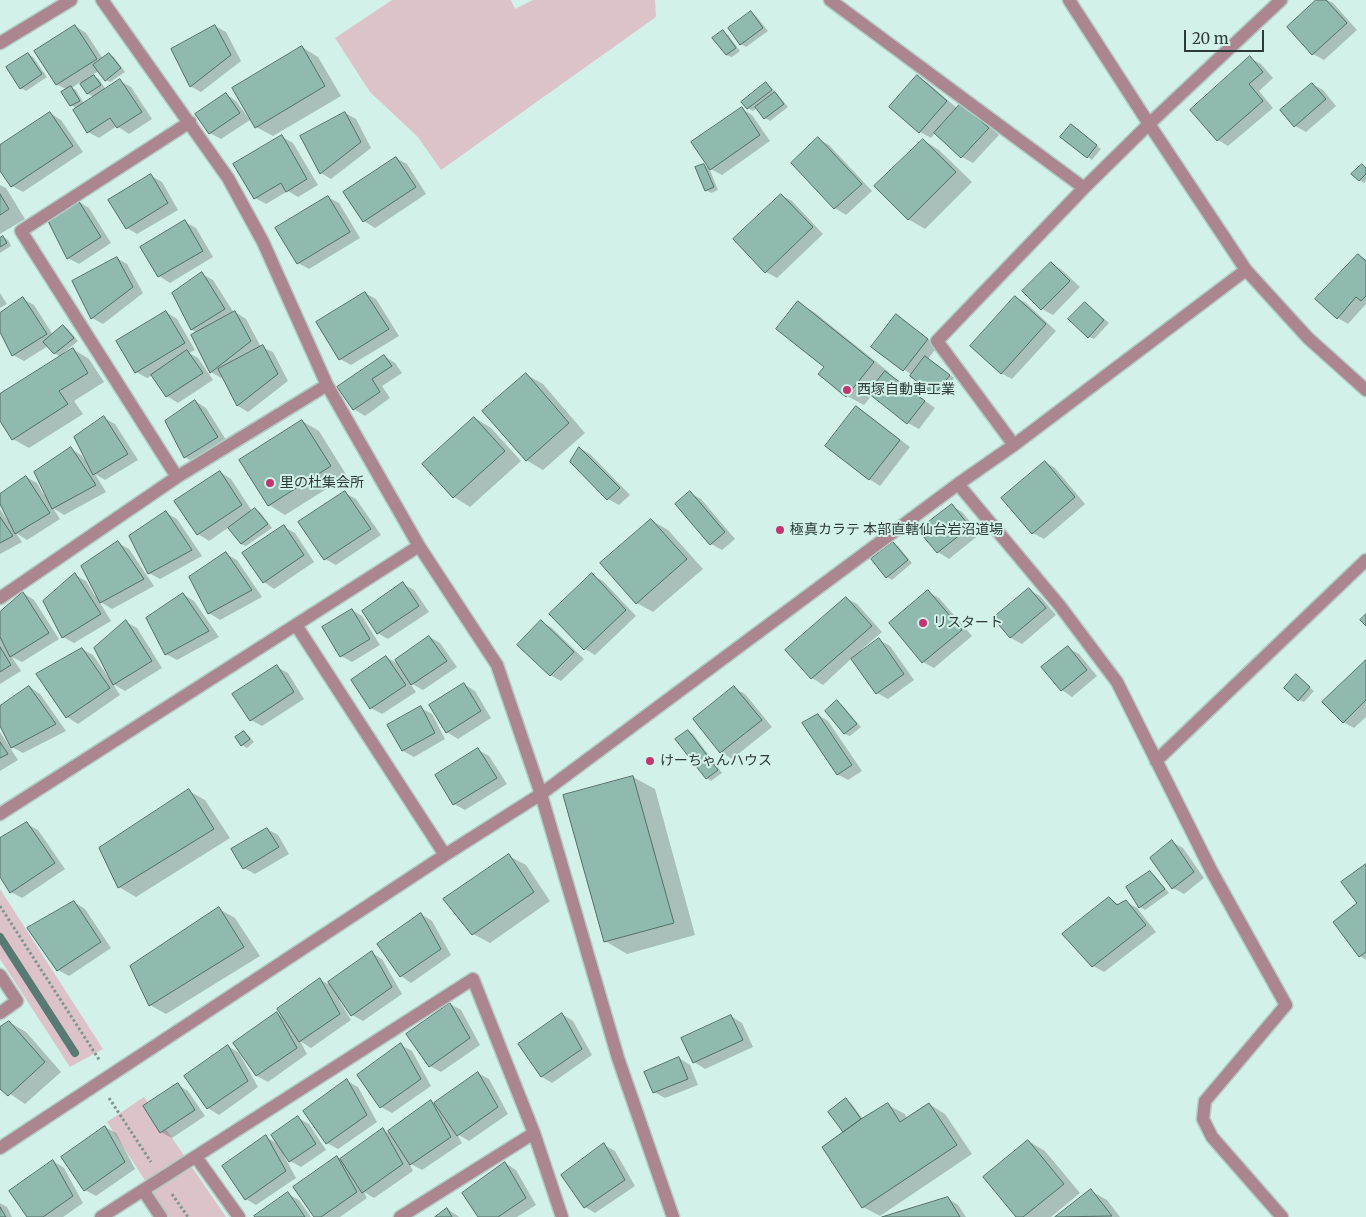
<!DOCTYPE html>
<meta charset="utf-8">
<style>
body{margin:0}
#map{position:relative;width:1366px;height:1217px;overflow:hidden;background:#d2f1e8;font-family:Merriweather,serif}
canvas{display:block}
.scale{position:absolute;left:1184px;top:30px;width:80px;height:22px;box-sizing:border-box;border:2px solid #2e3a37;border-top:0;padding-left:6px;font-size:15px;line-height:18px;white-space:nowrap;color:#2e3a37;-webkit-text-stroke:4px #d2f1e8;paint-order:stroke}
</style>
<div id="map">
<canvas width="1366" height="1217"></canvas>
<div class="scale">20 m</div>
</div>
<script>
const c = document.querySelector('canvas').getContext('2d');
c.lineJoin = 'round';
function fill(path, color) { c.fillStyle = color; c.fill(path, 'evenodd'); }
function strokePath(path, color, width, dash) { c.strokeStyle = color; c.lineWidth = width; c.lineCap = dash ? 'butt' : 'round'; c.setLineDash(dash || []); c.stroke(path); }
function drawText(font, color, halo, rows, align = 'center') {
  c.font = font + ' Merriweather,"Noto Sans JP",serif'; c.lineWidth = 4; c.setLineDash([]); c.textBaseline = 'middle'; c.strokeStyle = halo; c.fillStyle = color; for (const [text, x, y, turn = 0] of rows) {
    c.save(); c.translate(x, y); c.rotate((+turn || 0) * Math.PI / 180); c.textAlign = isNaN(turn) ? turn : align; if (halo) c.strokeText(text, 0, 0); c.fillText(text, 0, 0); c.restore();
  }
}
fill(new Path2D(`
 M392 0H511L515 9 533 0H655L656 17 441 170 418 137 370 92 335 38Z
 M0 889 103 1049 70 1067 0 959Z
 M144 1097 226 1217H169L107 1122Z`), '#dcc3ca');
fill(new Path2D(`
 M1318 0H1327L1333 3 1357 30 1324 60 1313 54Z
 M751 13 756 16 768 31 746 47 741 44Z
 M75 26 86 33 103 59 109 54 114 57 125 72 110 82 105 80 99 71 92 75 99 79 106 90 120 81 131 87 152 119 129 134 117 126 99 138 88 132 77 109 71 105 67 90 56 84ZM80 82 88 94 94 97 84 104 76 90 72 88Z
 M215 26 226 32 241 61 201 92 190 86Z
 M723 32 728 35 740 51 732 57 726 55Z
 M302 47 318 57 341 96 273 136 256 127Z
 M28 54 33 57 47 77 26 91 21 88Z
 M1250 58 1261 64 1273 78 1259 91 1273 108 1228 146 1218 140Z
 M917 76 928 83 958 109 972 110 999 135 973 163 962 157 936 132 931 138 920 132Z
 M766 84 771 87 788 107 770 121 765 118 757 108 753 111 748 108Z
 M1312 84 1323 90 1336 106 1306 132 1295 126Z
 M226 94 236 101 250 120 221 139 210 133Z
 M742 109 752 115 770 141 722 175 711 169Z
 M50 113 61 120 83 152 23 192 12 186 0 168V147Z
 M345 113 356 119 371 148 331 179 321 173Z
 M1076 128 1101 149 1092 160 1088 157Z
 M282 137 293 143 318 185 298 197 288 191 266 204 255 198Z
 M818 139 829 145 872 191 846 215 835 208 793 163Z
 M923 140 939 150 972 182 925 229 908 219Z
 M396 158 407 164 426 194 375 228 364 221 345 192Z
 M704 165 709 168 718 190 711 193 706 190Z
 M1362 165 1366 168V181L1364 183 1359 180Z
 M151 176 162 182 178 210 137 234 127 228Z
 M0 185 6 188 25 219 0 234Z
 M781 195 792 201 823 234 777 278 766 272Z
 M328 197 339 203 360 238 309 269 298 263Z
 M78 201 89 208 111 243 79 264 68 258Z
 M185 222 196 228 213 257 170 283 159 276 142 248Z
 M3 237 8 240 11 246 0 253V239Z
 M1358 255 1366 260V304L1348 324 1338 318Z
 M117 258 127 264 143 293 103 324 92 318Z
 M1051 263 1062 270 1080 287 1053 315 1042 309Z
 M202 274 213 280 234 313 235 312 246 319 261 347 273 352 288 381 248 412 238 406 223 377 221 378 211 372 198 333 192 330Z
 M0 293 7 304 0 308Z
 M365 293 376 299 399 336 351 365 340 359Z
 M1015 297 1026 303 1056 331 1012 379 1001 373Z
 M23 299 34 305 53 335 63 326 68 329 78 341 61 355 62 356 73 349 89 359 104 382 74 401 83 414 29 448 13 439 0 418V396L61 357 54 353 48 346 24 361 13 355 0 329V315Z
 M798 303 814 312 890 373 888 374 935 408 919 429 908 423 872 395 864 405 847 396 820 374 826 367Z
 M1085 303 1109 323 1094 339 1089 337Z
 M166 312 177 319 195 350 189 353 198 358 213 380 178 403 167 396 153 375 147 378 136 372Z
 M896 316 938 346 928 359 954 378 940 396 873 346Z
 M384 356 395 363 402 373 382 386 390 398 365 416 354 409Z
 M527 375 543 384 585 433 543 470 526 460Z
 M195 401 206 408 228 443 195 463 185 457Z
 M856 408 867 414 910 447 880 486 869 479Z
 M104 418 115 424 138 460 105 480 95 474 106 492 64 515 53 508 60 519 27 540 16 533 22 542 0 554V509L8 521 10 520 0 501V496L26 477 37 483 44 495 46 494 71 449 81 455 85 460 87 459Z
 M475 418 491 428 521 461 470 507 454 497 424 464Z
 M302 421 319 431 347 476 285 515 269 505 240 460Z
 M580 448 590 454 630 495 619 505 608 499Z
 M1045 462 1055 468 1085 504 1044 539 1033 533Z
 M220 472 231 479 252 511 255 509 260 512 272 528 246 546 241 544 229 527 209 541 198 534Z
 M345 493 356 499 381 535 336 565 325 559Z
 M690 493 701 499 735 539 722 550 711 544Z
 M952 506 962 512 980 534 949 559 938 552 920 530Z
 M166 513 177 519 202 556 160 579 149 573Z
 M651 520 668 530 703 569 653 612 637 603Z
 M284 527 295 533 314 562 274 589 264 582Z
 M118 543 129 549 154 586 112 609 99 601 111 621 74 643 63 637 75 575 86 581 95 596 97 595Z
 M893 543 898 546 912 563 892 580 887 577Z
 M226 554 237 560 262 597 220 620 209 613 191 578Z
 M592 575 603 581 636 616 595 655 585 649Z
 M403 584 414 590 429 612 388 639 377 633Z
 M1029 590 1040 596 1056 615 1022 644 1011 638 995 618Z
 M928 592 939 598 972 636 934 668 923 662 890 624Z
 M23 593 34 600 59 639 22 662 12 657 21 671 0 684V613Z
 M183 594 194 601 219 637 177 660 166 654Z
 M846 598 857 604 882 632 861 650 863 652 879 640 890 646 914 680 888 699 877 693 852 658 823 685 812 678 787 650Z
 M352 610 362 616 380 645 352 662 341 656Z
 M126 622 137 628 162 668 125 691 113 684 120 695 78 724 67 717 82 649 93 655 109 678 110 677Z
 M541 622 552 628 584 659 561 681 550 675Z
 M430 637 440 643 457 667 423 690 409 682 416 692 382 714 371 708 386 657 400 665Z
 M1068 648 1079 654 1097 676 1072 697 1062 690Z
 M1366 661V717L1354 728 1343 722Z
 M277 667 288 673 304 699 262 726 251 720Z
 M1296 676 1314 691 1304 702 1299 700Z
 M464 684 475 691 491 718 458 739 447 732Z
 M30 687 40 694 66 731 23 753 12 747 0 723V707Z
 M734 688 745 694 772 727 732 759 721 752 695 719Z
 M837 702 842 705 861 727 850 736 845 734 826 711Z
 M421 708 432 714 445 739 414 757 403 751Z
 M818 715 828 721 862 771 848 780 837 774Z
 M688 731 693 734 722 773 711 781 706 778Z
 M0 732 18 760 0 771Z
 M244 733 249 736 254 742 247 748 242 745Z
 M478 750 489 756 507 784 465 810 454 804 437 776Z
 M633 777 655 789 695 935 627 954 605 941Z
 M189 791 205 800 230 838 136 897 119 887 101 848Z
 M27 824 38 830 65 869 22 898 11 892 0 875V839Z
 M267 829 278 835 289 854 255 874 244 868Z
 M1172 842 1183 848 1204 878 1184 894 1173 888Z
 M509 856 526 865 550 901 490 943 473 934Z
 M1366 865V960L1360 956 1359 904Z
 M1150 873 1155 876 1169 893 1145 910 1140 907Z
 M1109 899 1120 905 1126 902 1137 908 1156 932 1104 972 1093 966Z
 M74 902 85 909 111 948 69 976 58 970Z
 M219 909 235 918 260 956 166 1014 150 1005Z
 M421 914 432 921 451 955 411 983 401 976Z
 M372 953 382 959 402 994 363 1021 352 1015 341 999 339 1000 351 1020 311 1048 300 1041 307 1054 268 1082 257 1076 235 1044 277 1014 284 1017 320 980 328 984Z
 M450 1004 461 1010 480 1045 441 1072 430 1066Z
 M562 1014 573 1021 592 1055 552 1083 542 1077Z
 M731 1016 742 1023 753 1047 705 1069 694 1062Z
 M9 1022 26 1032 61 1072 25 1104 0 1087V1028Z
 M401 1045 412 1051 431 1086 392 1113 381 1107Z
 M228 1046 239 1053 258 1087 219 1115 208 1108 186 1076Z
 M679 1058 690 1065 698 1085 665 1098 654 1092Z
 M478 1073 489 1079 508 1114 469 1141 457 1134 462 1143 422 1170 409 1163 413 1171 374 1198 364 1192 367 1198 340 1217H316L337 1157 342 1160 383 1130 388 1133 431 1102 435 1104Z
 M347 1081 358 1087 377 1122 338 1149 327 1143Z
 M178 1085 188 1091 205 1116 172 1138 161 1132Z
 M846 1100 851 1103 863 1119 888 1105 905 1114 907 1119 929 1104 945 1114 972 1154 880 1216 863 1207 845 1132Z
 M298 1118 309 1124 326 1150 301 1167 290 1161 285 1153 283 1154 296 1178 256 1205 246 1199 266 1137 278 1144Z
 M105 1127 116 1133 135 1169 96 1196 85 1190Z
 M1028 1141 1045 1151 1080 1193 1051 1217H1017Z
 M604 1145 615 1151 635 1186 595 1213 585 1207Z
 M53 1161 64 1168 83 1203 63 1217H29Z
 M505 1163 516 1170 536 1205 517 1217H479Z
 M1091 1191 1107 1200 1120 1217H1058Z
 M288 1194 299 1200 311 1217H257Z
 M947 1198 958 1205 966 1217H886Z
 M0 1203 7 1207 12 1217H0Z
 M447 1209 458 1216 459 1217H437Z`), '#0003');
strokePath(new Path2D(`
 M0 937 75 1053`), '#597a72', 8);
const building = new Path2D(`
 M1316 0H1326L1347 23 1312 55 1287 27Z
 M751 11 763 28 740 45 728 28Z
 M75 25 97 59 56 85 34 51Z
 M215 25 231 55 190 87 171 49Z
 M723 30 736 48 726 55 712 38Z
 M302 46 325 86 255 128 232 88Z
 M28 53 42 74 20 89 6 67Z
 M109 53 121 68 105 81 93 65Z
 M1250 56 1263 72 1249 84 1263 101 1217 141 1190 110Z
 M94 75 101 85 87 94 80 84Z
 M917 75 947 101 919 133 889 107Z
 M120 79 142 112 117 128 110 118 87 133 73 110Z
 M766 82 772 90 747 109 741 102Z
 M1312 83 1326 99 1294 127 1280 110Z
 M71 86 80 101 70 106 61 92Z
 M775 92 784 104 764 119 755 107Z
 M226 93 240 113 209 134 195 114Z
 M961 103 989 128 961 158 934 133Z
 M742 107 760 135 710 170 691 142Z
 M50 112 73 146 11 187 0 171V145Z
 M345 112 361 142 320 174 300 136Z
 M1071 124 1097 145 1087 158 1060 137Z
 M282 135 307 179 286 192 281 183 254 199 233 164Z
 M818 137 862 184 834 209 791 163Z
 M923 139 956 172 908 220 874 186Z
 M396 157 416 187 363 222 343 192Z
 M704 164 714 187 705 191 695 167Z
 M1362 164 1366 168V174L1359 181 1351 174Z
 M151 174 168 203 126 229 108 200Z
 M0 194 9 209 0 215Z
 M781 194 813 227 765 273 733 239Z
 M328 196 350 232 297 264 275 228Z
 M78 200 101 237 67 259 48 221Z
 M185 220 203 251 158 277 140 247Z
 M3 236 7 243 0 247V238Z
 M1358 254 1366 261V296L1361 301 1356 297 1337 319 1315 299Z
 M117 257 133 287 91 319 72 281Z
 M1051 262 1070 281 1041 310 1022 291Z
 M202 272 225 309 191 330 172 293Z
 M365 292 389 329 339 360 316 322Z
 M1015 296 1046 324 1001 374 970 346Z
 M23 297 47 334 12 356 0 332V313Z
 M798 301 874 362 846 397 818 374 824 367 776 329Z
 M1085 302 1104 320 1088 338 1068 319Z
 M166 311 185 343 135 373 116 341Z
 M235 311 251 341 210 373 191 335Z
 M896 314 928 339 903 371 871 347Z
 M63 325 74 338 54 354 43 342Z
 M263 345 278 374 237 406 218 369Z
 M73 348 88 373 59 391 68 404 12 440 0 421V394Z
 M187 350 203 373 166 397 151 375Z
 M384 355 392 366 372 379 380 392 353 410 337 387Z
 M925 356 950 375 934 395 910 376Z
 M885 371 925 401 907 424 868 393Z
 M526 373 569 423 526 461 482 411Z
 M195 400 218 437 184 458 165 421Z
 M856 406 900 440 869 480 825 446Z
 M104 416 128 454 93 475 74 437Z
 M474 417 505 451 453 498 422 464Z
 M302 420 331 466 268 506 239 460Z
 M71 447 96 485 52 509 34 472Z
 M579 447 620 488 607 500 570 462Z
 M1045 461 1075 497 1032 534 1001 498Z
 M220 471 242 505 197 535 174 501Z
 M26 476 50 513 15 534 0 504V494Z
 M345 491 371 529 324 560 298 522Z
 M690 491 725 532 710 545 675 504Z
 M952 504 970 527 937 553 918 530Z
 M255 508 268 524 241 544 228 528Z
 M166 511 192 550 148 574 129 536Z
 M0 517 13 536 0 543Z
 M651 519 687 559 636 604 600 563Z
 M284 525 304 555 263 583 242 553Z
 M118 541 144 579 100 603 81 566Z
 M893 542 908 560 886 578 871 559Z
 M226 552 252 590 208 614 189 577Z
 M75 573 101 614 62 638 43 601Z
 M592 573 626 610 584 650 549 614Z
 M403 582 419 606 377 634 362 611Z
 M1029 588 1046 608 1010 638 993 618Z
 M928 590 962 630 922 663 889 623Z
 M23 592 49 633 10 657 0 637V612Z
 M183 593 209 631 165 655 146 618Z
 M846 597 872 626 811 679 785 650Z
 M352 609 370 639 340 657 322 627Z
 M1366 614V626L1360 620Z
 M126 620 152 661 113 685 94 648Z
 M541 620 574 652 550 676 517 645Z
 M429 636 447 661 411 685 395 660Z
 M879 638 904 674 876 694 851 659Z
 M1068 646 1087 670 1061 691 1041 667Z
 M0 647 11 665 0 672Z
 M82 648 110 688 66 718 36 674Z
 M386 656 406 685 370 709 351 680Z
 M1366 660V700L1343 723 1322 702Z
 M277 665 294 692 250 721 232 694Z
 M1296 674 1310 687 1298 701 1284 688Z
 M464 683 481 711 446 733 429 705Z
 M29 686 56 724 11 748 0 726V706Z
 M734 686 762 720 720 753 693 719Z
 M837 700 857 724 844 734 825 711Z
 M421 706 435 733 402 751 387 725Z
 M818 714 852 765 837 775 802 723Z
 M688 730 718 770 706 779 675 739Z
 M244 731 250 739 241 746 235 737Z
 M0 742 8 754 0 758Z
 M478 748 497 778 453 805 435 775Z
 M633 776 674 923 604 942 563 795Z
 M189 789 214 829 118 888 99 848Z
 M27 822 55 863 10 893 0 877V838Z
 M267 828 279 847 243 869 231 849Z
 M1172 840 1194 872 1172 889 1150 858Z
 M509 854 534 892 472 935 443 899Z
 M1366 864V952L1359 957 1333 922 1357 903 1341 882Z
 M1150 871 1165 889 1139 908 1126 887Z
 M1109 897 1117 905 1126 900 1146 925 1092 967 1062 934Z
 M74 901 101 942 57 971 27 928Z
 M219 907 244 947 149 1006 130 966Z
 M421 913 441 949 400 977 377 944Z
 M372 951 392 987 351 1016 328 982Z
 M320 978 340 1014 299 1042 277 1009Z
 M450 1003 470 1038 429 1067 406 1034Z
 M277 1012 297 1048 256 1076 233 1043Z
 M562 1013 582 1049 541 1077 518 1044Z
 M731 1015 743 1040 693 1063 681 1038Z
 M9 1021 45 1062 8 1096 0 1089V1027Z
 M401 1043 421 1079 380 1108 357 1075Z
 M228 1045 248 1081 207 1109 184 1076Z
 M679 1057 688 1079 653 1093 644 1072Z
 M478 1072 498 1107 457 1136 434 1103Z
 M347 1079 367 1115 326 1144 303 1111Z
 M178 1083 195 1110 160 1133 143 1106Z
 M846 1098 861 1119 843 1132 828 1112Z
 M431 1100 451 1137 410 1165 388 1131Z
 M888 1103 900 1122 929 1103 957 1145 862 1208 822 1147 861 1119Z
 M298 1116 316 1144 289 1162 271 1135Z
 M105 1126 125 1162 84 1191 61 1157Z
 M383 1128 403 1164 362 1193 340 1159Z
 M266 1135 286 1171 245 1200 222 1166Z
 M1028 1140 1064 1184 1023 1217H1016L983 1177Z
 M604 1143 625 1180 584 1208 561 1175Z
 M337 1156 357 1192 321 1217H314L293 1187Z
 M53 1160 73 1196 43 1217H27L9 1191Z
 M505 1162 526 1198 498 1217H478L462 1193Z
 M1091 1189 1112 1216 1055 1217Z
 M288 1192 305 1217H255L254 1216Z
 M948 1197 960 1217H882Z
 M0 1207 6 1217H0Z
 M447 1208 452 1217H435Z`);
fill(building, '#90baaf');
strokePath(building, '#526e67', 1);
const minor = new Path2D(`
 M102 0 228 178 263 242 327 385 419 546 497 665 541 794 618 1058 673 1217
 M830 0 1084 188
 M1069 0 1149 124 1246 270 1308 338 1366 390
 M0 43 71 0
 M190 122 21 231 177 477 327 385
 M1014 445 937 341 1084 188 1149 124 1281 0
 M958 484 1060 606 1117 682 1212 872 1286 1005 1205 1101 1203 1119 1212 1137 1282 1217
 M0 598 177 477
 M296 625 445 855
 M1156 761 1366 560
 M0 814 419 546
 M0 975 17 1001 0 1013
 M0 1148 445 855 541 794 958 484 1014 445 1246 270
 M196 1157 239 1217
 M143 1190 161 1217
 M101 1217 473 979 534 1133 562 1217
 M400 1217 534 1133`);
strokePath(minor, '#b1ccc5', 15);
strokePath(new Path2D(`
 M0 906 100 1061
 M109 1098 151 1162
 M172 1194 188 1217`), '#80958f', 3, [2.5, 2.5]);
strokePath(minor, '#ab858f', 12);
for (const [x, y, r, color] of [
 [847,390,5,"#c1366f"],
 [270,483,5,"#c1366f"],
 [780,530,5,"#c1366f"],
 [923,623,5,"#c1366f"],
 [650,761,5,"#c1366f"]
]) { const dot = new Path2D(); dot.arc(x, y, r, 0, 2 * Math.PI); c.fillStyle = color; c.fill(dot); strokePath(dot, '#d2f1e8', 2); }
drawText('14px', '#2e3a37', '#d2f1e8', [
 ["西塚自動車工業",857,390],
 ["里の杜集会所",280,483],
 ["極真カラテ 本部直轄仙台岩沼道場",790,530],
 ["リスタート",933,623],
 ["けーちゃんハウス",660,761]
], 'left');
</script>
